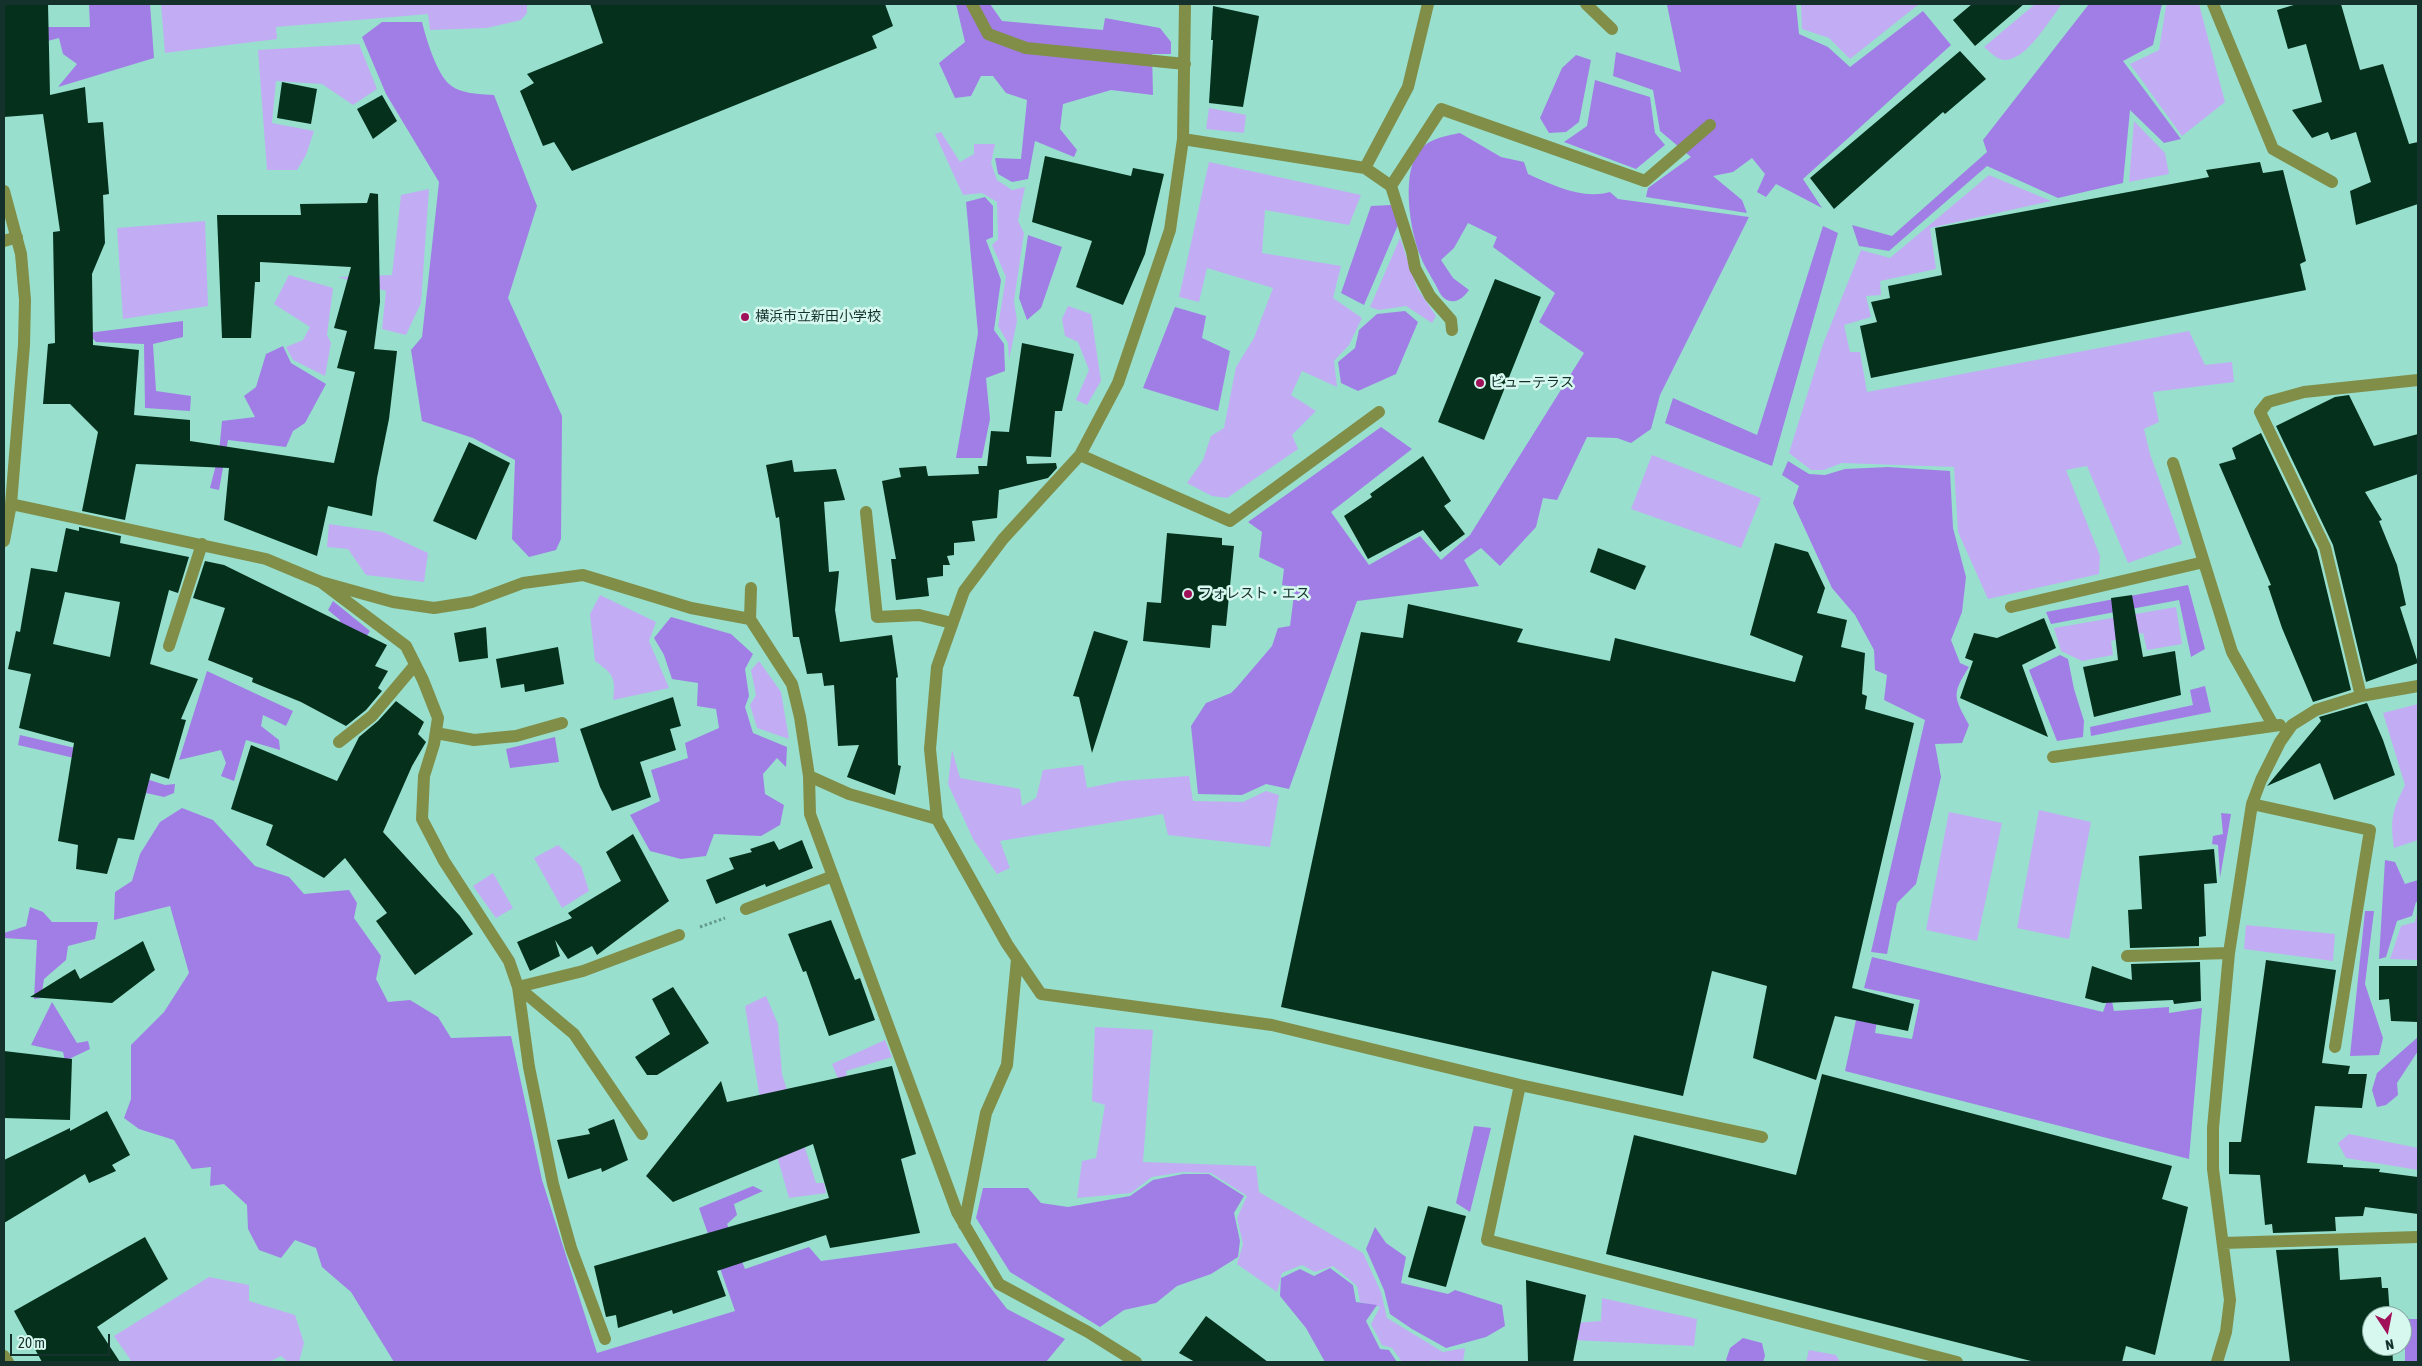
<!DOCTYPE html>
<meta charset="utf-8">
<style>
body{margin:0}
#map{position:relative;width:2422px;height:1366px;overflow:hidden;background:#98dfce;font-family:"Asap Condensed",sans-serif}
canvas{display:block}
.frame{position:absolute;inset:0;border:5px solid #14322b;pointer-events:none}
.north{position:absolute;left:2362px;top:1306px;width:50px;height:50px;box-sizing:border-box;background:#d6f8ef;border:1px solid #88a9a1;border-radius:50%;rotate:169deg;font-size:14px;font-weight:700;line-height:20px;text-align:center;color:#14322b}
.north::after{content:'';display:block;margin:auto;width:18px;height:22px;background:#a01159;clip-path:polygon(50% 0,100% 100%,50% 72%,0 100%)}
.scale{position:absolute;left:10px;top:1334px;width:100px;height:22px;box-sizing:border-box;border:2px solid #14322b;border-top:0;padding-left:6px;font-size:15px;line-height:18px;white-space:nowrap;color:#14322b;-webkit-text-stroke:4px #d6f8ef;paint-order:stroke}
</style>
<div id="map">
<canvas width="2422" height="1366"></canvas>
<div class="frame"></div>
<div class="north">N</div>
<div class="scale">20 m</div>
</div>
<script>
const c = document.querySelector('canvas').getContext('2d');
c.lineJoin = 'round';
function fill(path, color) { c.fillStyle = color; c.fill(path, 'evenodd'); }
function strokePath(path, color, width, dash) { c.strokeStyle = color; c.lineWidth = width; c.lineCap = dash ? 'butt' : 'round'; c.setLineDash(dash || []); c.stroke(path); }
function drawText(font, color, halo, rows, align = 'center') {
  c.font = font + ' "Asap Condensed","Noto Sans JP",sans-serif'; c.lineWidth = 5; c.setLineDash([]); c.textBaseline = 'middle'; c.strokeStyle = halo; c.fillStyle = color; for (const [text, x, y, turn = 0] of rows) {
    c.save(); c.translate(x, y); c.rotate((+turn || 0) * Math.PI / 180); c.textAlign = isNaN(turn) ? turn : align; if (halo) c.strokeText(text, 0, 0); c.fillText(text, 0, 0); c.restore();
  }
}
fill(new Path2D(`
 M161 4H527V13L521 20 487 28 430 30 428 14 276 27 277 39 165 53Z
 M1804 4H1919L1850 59 1829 38 1802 29 1801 5Z
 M2035 4H2062C2049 20 2023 67 2000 59 1994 57 1988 50 1984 47Z
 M2169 4H2199L2225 102 2182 136 2130 64 2159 50 2166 6Z
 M359 44 377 89 353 105 322 84 276 81 272 123 314 131 306 155 297 170H267L258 50Z
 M1209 108 1246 115 1244 133 1206 129Z
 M2134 121 2165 153 2169 174 2129 182Z
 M941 132 960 162 974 154V144H995L991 163 997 180 1012 190 1025 187 1018 221 1024 233 1014 301 1017 321 1009 360 1008 343 998 326 1006 277 992 245 998 239 997 202 982 193 963 195 935 134Z
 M1209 162 1361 195 1349 225 1265 210 1262 253 1341 266 1333 298 1362 318 1349 345 1334 361 1337 387 1302 371 1291 395 1316 411 1292 435 1298 449 1227 498 1212 496 1187 483 1203 460 1211 436 1224 428 1236 367 1254 338 1273 288 1207 268 1199 302 1179 297Z
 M1989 175 2051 201 1930 228 1936 269 1880 281 1881 295 1866 296 1871 317 1844 325 1850 352H1860L1867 392 2189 331 2205 365 2232 362 2234 382 2153 392 2159 422 2144 429 2150 454 2182 544 2128 563 2087 466 2066 470 2100 556 2099 574 1988 599 1958 532 1954 467 1842 463 1824 470H1811L1789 453 1823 344 1861 250 1890 258Z
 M429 189 421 303 406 335 382 329 386 291 338 277 392 275 401 195Z
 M205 221 208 306 123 319 117 228Z
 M1400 238 1417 288 1436 316 1432 323 1406 306 1379 310 1370 307Z
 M289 275 333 288 327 335 331 343 325 376 293 360 286 347 303 340 310 327 274 304Z
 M1068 306 1091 314 1101 381 1087 405 1076 400 1089 370 1078 342 1065 336 1062 319Z
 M1652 455 1761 498 1741 548 1631 509Z
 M329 524 383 532 428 553 424 582 366 575 348 549 327 547Z
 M600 595 656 622 649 641 669 688 613 700C616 677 613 674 595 661L590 614Z
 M2176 607 2182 644 2147 650 2143 633 2111 641 2113 655 2082 661 2061 651 2054 628Z
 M759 661 781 692 789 739 757 728 750 705 756 695 751 670Z
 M2418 704V840L2394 848C2390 819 2392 811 2405 785L2383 713Z
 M952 750 960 778 1020 789 1022 806 1036 798 1043 770 1083 765 1087 788 1121 781 1189 776 1193 801 1243 802 1266 791 1279 795 1270 847 1168 835 1163 814 1000 841 1010 868 997 874 973 839 948 784Z
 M2039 810 2091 822 2069 939 2017 928Z
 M1949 812 2002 823 1977 941 1926 930Z
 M558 845 581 866 589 891 562 908 534 858Z
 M493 873 513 908 496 918 473 886Z
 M2418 909V960L2390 959 2401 926 2415 922Z
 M2246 925 2335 934 2333 961 2244 949Z
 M766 996 778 1024 782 1074 816 1183H824L826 1193 789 1198 759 1093 745 1006Z
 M1095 1027 1153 1030 1143 1162 1256 1166 1259 1192 1363 1253 1381 1292 1387 1318 1443 1352 1465 1348 1463 1362 1431 1360V1362H1402L1392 1348 1382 1345 1371 1324 1380 1307 1360 1302 1357 1286 1333 1266 1315 1272 1302 1265 1282 1273 1277 1292 1237 1264 1243 1244 1237 1218 1247 1196 1211 1173 1183 1172 1152 1177 1131 1193 1077 1198 1082 1161 1096 1158 1105 1105 1092 1101Z
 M885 1040 892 1057 846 1071 848 1085 841 1086 832 1064Z
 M2349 1134 2418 1148V1170L2346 1158 2338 1143Z
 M209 1277 249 1285V1301L295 1315 304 1343 299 1362H288L281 1356 269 1362H132L114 1336Z
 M1602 1298 1697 1319 1694 1346 1573 1340 1574 1323 1601 1321Z
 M1809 1350 1836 1355 1840 1362H1806Z`), '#c2adf4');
fill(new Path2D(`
 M89 4H150L154 58 58 87 77 64 63 54 59 38 40 43 37 27H90Z
 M956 4H990L1002 21 1103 30 1105 18 1160 28 1171 42V54H1152L1153 95 1111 90 1063 104 1060 129 1077 150 1074 157 1035 141 1028 179 1012 182 998 174 995 158 1021 159 1027 100 1006 93 993 76H981L971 96 955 98 939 63 965 42Z
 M1669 4H1796L1799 34 1828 47 1850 67 1923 11 1951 45 1803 179 1822 208 1776 184 1766 197 1757 192 1765 174 1752 158 1733 172 1713 176 1742 200 1747 213 1646 197 1648 188 1691 157 1660 131 1653 90 1613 76 1616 52 1681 72 1667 5Z
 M2089 4H2162L2153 45 2123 61 2181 139 2164 143 2130 110 2123 183 2058 198 1987 166 1889 251 1859 246 1852 225 1892 236 1987 152 1983 140Z
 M382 22H422C426 38 436 72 449 84 460 94 479 94 494 95L537 206 508 298 562 416 561 539 556 550 529 557 512 539 515 460 473 438 422 421 411 350 422 337 439 182 386 94 362 37Z
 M1576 55 1591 60 1579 122 1566 132 1549 133 1540 118 1562 68Z
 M1595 80 1650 97 1655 133 1665 145 1636 169 1564 142 1587 126Z
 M1460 133 1501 157 1524 162 1528 174C1553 185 1582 200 1610 192L1618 199 1749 217 1660 395 1651 429 1631 443 1617 438 1587 437 1557 500 1543 498 1536 527 1500 566 1481 548 1464 560 1479 586 1357 601 1289 789 1266 784 1242 795 1198 794 1191 726 1206 703 1231 693 1237 687 1272 646 1278 628 1290 626 1295 587 1282 585 1284 569 1259 557 1262 532 1248 522 1381 427 1412 449 1331 512 1369 565 1420 536 1441 560 1470 535 1584 353 1539 322 1555 293 1493 247 1497 237 1468 223 1454 248 1441 260 1453 278 1469 290C1464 297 1457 304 1447 300 1440 297 1438 288 1434 282 1429 273 1423 264 1420 255 1410 231 1402 177 1417 154 1426 139 1445 136 1460 133Z
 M985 197 993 206V237L986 240 1001 280 994 330 1004 344 1005 371 986 378 990 419 982 458H956L978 333 966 202Z
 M1391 205 1398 225 1364 305 1341 293 1371 206Z
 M1823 226 1838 233 1772 466 1665 423 1673 398 1757 435Z
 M1028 235 1062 247 1041 308 1027 320 1019 298Z
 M1175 307 1206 316 1202 338 1230 351 1218 411 1143 388Z
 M1405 311 1418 322 1396 374 1358 391 1341 383 1338 362 1355 348 1359 330 1377 314Z
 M183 321V337L153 344 156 391 191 396 190 411 145 408 144 344 96 342 88 333Z
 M283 346 291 363 326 384 305 423 293 431 286 447 228 440 219 490 210 488 219 453 222 421 255 417 244 396 256 387 266 354Z
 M1788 461 1809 474 1825 475 1845 469 1888 467 1950 471 1953 528 1966 577 1962 612 1951 640 1960 663 1969 667C1951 695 1954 697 1969 725L1962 743 1935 744 1941 777 1916 884 1897 903 1887 954 1871 952 1925 720 1884 700 1887 675 1875 670 1874 650 1855 615 1832 588 1793 503 1799 486 1782 475Z
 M2188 585 2205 649 2191 657 2179 600 2051 624 2046 612Z
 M333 601 370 631 359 648 336 638 340 620 328 610Z
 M671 617 731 634 753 654 745 669 749 696 745 707 753 733 787 747 786 767 777 758 763 774 765 794 784 805 780 825 761 836 714 834 706 856 681 859 650 851 630 815 660 801 651 770 688 758 685 743 719 728 716 709 697 706 698 683 672 679 664 655 654 638Z
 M2060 655 2068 659 2074 689 2084 721 2083 737 2057 741 2029 670Z
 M207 671 293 711 286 726 263 715 261 726 279 740 280 750 246 740 234 781 221 776 226 763 221 750 179 760Z
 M2205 686 2211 712 2091 736 2090 727 2193 705 2190 690Z
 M114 703 137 708 131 774 165 785 175 784 174 793 164 797 146 793 144 800 122 794V769L18 745 20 735 92 752 117 749 121 713Z
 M555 737 559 762 510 768 506 749Z
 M182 808 213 820 255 866 289 877 304 894 349 890 357 903 354 918 381 956 376 979 388 1002 410 1000 438 1017 451 1038 511 1036 542 1180 597 1353 735 1311 699 1208 753 1186 763 1191 734 1204 737 1215 727 1224 745 1269 809 1247 821 1261 956 1243 1007 1309 1065 1339 1046 1362H394L351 1292 322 1267 316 1248 295 1240 281 1258 259 1250 248 1229 247 1205 224 1184 210 1186 211 1167 192 1169 174 1140 139 1129 124 1118 131 1099V1045L164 1012 189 973 170 906 114 920 115 892 132 881 140 854 160 822Z
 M2221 813 2231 814 2220 878 2218 845 2212 844 2213 836 2223 834Z
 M2385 860 2395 862 2405 884 2418 880V902H2416L2412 916 2397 921 2386 957 2379 959Z
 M30 907 43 912 52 922H98L95 939 68 946 66 960 44 979 41 998 34 999 37 940 4 938V933L26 926Z
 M2365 911H2374L2365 984 2383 1038 2379 1055 2350 1056Z
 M1872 957 2103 1012 2110 992 2114 1011 2169 1007V1013L2202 1008 2189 1159 1845 1071 1861 997 1880 1001 1875 1033 1912 1039 1920 1000 1864 988Z
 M52 1002 77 1043 88 1041 90 1049 65 1061 63 1052 31 1045Z
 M2418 1037V1051L2397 1083 2398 1095 2386 1105 2377 1107 2372 1090 2377 1073Z
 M1474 1126 1491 1128 1470 1212 1456 1203Z
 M1183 1174H1209L1244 1196 1234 1213 1240 1241 1238 1257 1211 1274 1177 1286 1156 1303 1124 1310 1100 1327 1010 1272 976 1218 983 1188H1028L1041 1203 1068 1207 1130 1196 1153 1180Z
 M1375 1227 1386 1243 1406 1257 1401 1283 1448 1294 1455 1290 1502 1305 1505 1326 1486 1337 1446 1348 1412 1329 1390 1314 1384 1290 1366 1249Z
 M1330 1268 1353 1285 1356 1302 1377 1305 1366 1321 1380 1349 1389 1350 1397 1362H1325L1306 1328 1280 1296 1281 1278 1300 1269 1314 1276Z
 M2405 1319H2418V1362H2405Z
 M1743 1338 1762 1343 1765 1356 1763 1362H1728L1726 1360 1730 1348Z`), '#a17ee6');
fill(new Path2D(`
 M4 4H48L50 95 85 87 88 123 103 122 109 194 103 195 105 243 92 274 93 345 139 350 134 415 190 420V441L334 463 355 372 337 368 347 331 334 328 351 267 260 262V282H255L251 338H222L217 215H301L300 204 367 203 370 193 378 194 380 302 374 349 397 351 389 419 377 478 372 516 328 506 317 556 224 520 229 468 136 464 125 520 82 511 98 432 70 404H43L48 344 55 343 53 232 60 231 43 114 4 117Z
 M590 4H885L893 26 872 36 877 48 572 171 554 142 543 146 520 91 534 83 527 74 603 43Z
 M1972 4H2024L1975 46 1953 20Z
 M2297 4H2341L2360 70 2383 64 2409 144 2418 142V204L2356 225 2350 191 2371 182 2356 132 2331 140 2328 132 2312 138 2292 110 2322 102 2306 44 2288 49 2277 10Z
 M1213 6 1259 16 1243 107 1209 103 1213 40H1211Z
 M1960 51 1986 79 1945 114 1943 112 1834 209 1810 178Z
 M282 82 317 89 311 124 277 118Z
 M382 95 397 121 373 139 357 109Z
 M1045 156 1131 176 1133 168 1164 174 1145 254 1123 305 1076 287 1092 241 1032 222Z
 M2260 162 2263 173 2283 170 2306 261 2300 264 2306 290 1871 378 1860 326 1877 322 1871 302 1890 298 1888 286 1942 275 1935 228 2209 177 2206 170Z
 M1495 279 1541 297 1484 440 1438 422Z
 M1022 343 1074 354 1062 411H1055L1051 457 1026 456 1027 464 1056 463 1057 468 1048 478 999 490 997 518 972 521 975 541 954 543V555L947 556 950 565H943V576L927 578 929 596 896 600 891 559H896L882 481 901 477 899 468 926 466 928 476 979 474 978 466H987L991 431 1009 432Z
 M2349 395 2374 446 2418 434V474L2365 492 2382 520 2379 521 2397 565 2406 605 2400 607 2418 663 2366 682 2333 545 2276 426 2335 397Z
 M2261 433 2317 550 2351 690 2313 702 2282 628 2268 586 2271 585 2219 464 2236 459 2232 448Z
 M469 442 510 463 476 540 433 521Z
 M1423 456 1451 501 1444 506 1465 534 1440 552 1423 530 1368 559 1344 516 1372 497 1370 494Z
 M792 460 794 472 836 469 845 500 824 502 829 572 839 571 835 610 840 642 892 635 898 677 896 678 898 765 901 766 895 795 847 777 859 745 838 746 834 685 824 686 822 673 807 674 799 637H793L779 517 776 518 766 465Z
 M79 527 121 536 120 543 189 557 178 593 169 590 150 664 198 679 181 719 186 720 169 779 151 773 134 840 118 838 107 874 76 869 78 845 58 841 74 743 19 728 31 674 8 669 16 631 20 632 31 568 57 572 66 528 79 531ZM65 592 120 602 110 657 53 644Z
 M1167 533 1222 538V545L1234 546 1226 626 1212 625 1210 648 1143 641 1147 602 1161 603Z
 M1775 543 1808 552 1825 588 1817 613 1847 620 1841 647 1865 653 1862 694 1867 696 1865 709 1914 723 1852 988 1914 1004 1908 1031 1835 1016 1816 1080 1753 1058 1767 986 1712 971 1683 1096 1281 1007 1361 632 1403 638 1408 604 1523 629 1517 642 1610 661 1615 638 1795 682 1803 656 1750 635Z
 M1598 548 1646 566 1635 590 1590 572Z
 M205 561 224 565 387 645 375 666 388 671 378 688 382 691 366 710 346 726 301 702 252 682 253 678 208 660 225 608 193 598Z
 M2132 595 2143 657 2175 651 2181 695 2094 717 2083 667 2118 660 2111 598Z
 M2044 618 2056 648 2022 665 2048 737 1960 698 1973 661 1965 658 1974 633 1997 638Z
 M486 627 488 658 459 662 454 633Z
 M1094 631 1128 641 1092 753 1079 697 1073 696Z
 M558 647 564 684 525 692 524 684 501 688 496 659Z
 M673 697 681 726 670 729 676 750 640 762 651 797 612 811 600 787 580 729Z
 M396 701 424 722 418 734 426 742 412 766 383 832 460 916 473 934 415 975 376 921 387 913 345 858 324 878 266 845 273 825 231 809 251 745 337 781 359 737 378 721Z
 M2367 703 2383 740 2395 775 2334 800 2320 763 2267 786 2321 721 2319 717Z
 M633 834 669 901 597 955 592 946 568 959 555 940 560 956 530 971 517 942 572 918 568 913 621 881 606 852Z
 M802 840 813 868 766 887 765 884 716 904 706 880 734 869 729 858 752 852 750 849 774 841 779 850Z
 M2214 849 2217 883 2204 884 2206 936 2199 937V946L2130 948 2128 910 2142 909 2139 856Z
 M831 920 855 980 860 978 875 1020 829 1036 806 971 803 972 788 934Z
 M143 941 155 970 112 1003 30 997 75 969 80 979Z
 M2266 960 2336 970 2322 1063 2350 1066 2348 1074H2367L2362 1108 2315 1106 2307 1163 2343 1165V1167L2380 1169 2379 1172 2418 1177V1214L2365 1207 2363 1216 2335 1217 2336 1231 2273 1233 2272 1224 2265 1225 2260 1175 2229 1174V1142H2241Z
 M2200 962 2201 1001 2174 1004 2173 1000 2103 1003 2085 998 2092 966 2132 980 2131 964Z
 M2379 966H2418V1022L2391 1021 2389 999 2379 1000Z
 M673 987 709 1043 657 1075H647L635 1057 670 1034 652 999Z
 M4 1051 72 1059 70 1120 4 1118Z
 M892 1066 916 1154 901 1159 920 1233 830 1248 826 1235 717 1271 726 1296 673 1314 672 1310 618 1328 616 1315 606 1317 594 1266 829 1198 813 1144 673 1202 646 1176 721 1081 727 1102Z
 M1822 1074 2172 1166 2162 1199 2188 1207 2155 1355 2126 1346 2122 1362H2035L1606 1254 1634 1135 1796 1175Z
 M107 1111 130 1155 112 1165 116 1171 89 1183 85 1174 4 1223V1160L70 1128V1131Z
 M614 1119 628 1160 602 1172 601 1168 568 1179 557 1140 590 1134 588 1129Z
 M1428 1206 1466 1216 1446 1287 1408 1277Z
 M145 1237 168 1279 97 1327 120 1362H42L14 1311Z
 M2338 1248 2340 1280 2381 1277 2382 1288H2388L2390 1316H2372V1346H2392L2393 1362H2290L2276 1250Z
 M1526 1280 1586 1295 1573 1362H1528Z
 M1206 1316 1268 1362H1195L1179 1353Z`), '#05311c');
strokePath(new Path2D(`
 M700 927 725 918`), '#63998d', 3, [2.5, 2.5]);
strokePath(new Path2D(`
 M972 4 988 34 1026 48 1185 64
 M1185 4 1183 139 1170 230 1118 383 1080 455 1003 539 964 591 937 667 930 749 937 819 1007 944 1041 994 1272 1025 1520 1085 1762 1137
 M1586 4 1612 29
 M2213 4 2273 149 2332 182
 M1183 139 1365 168 1391 186 1441 109 1645 181 1710 125
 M1365 168 1408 87 1428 4
 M1391 186 1412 252 1415 268 1430 296 1451 320 1452 330
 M4 191 21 254 25 300 24 345 11 504 4 541
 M4 241 17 237
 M1080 455 1230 521 1379 412
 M2173 463 2232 652 2273 725
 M11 504 266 559 321 582 393 602 434 608 472 602 523 583 583 575 691 608 750 619
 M866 512 877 617 919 615 952 623
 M321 582 406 646 423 680 438 718 434 744 424 776 422 819 444 861 509 961 518 987 529 1067 553 1184 571 1248 605 1339
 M751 588 750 619 792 684 800 717 809 776 810 814 957 1212 999 1284 1088 1332 1136 1362
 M2011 607 2204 562
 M169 646 202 544
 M2361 696 2325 547 2260 412 2268 402 2304 392 2418 380
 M436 733 474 740 516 736 562 723
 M339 742 372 716 415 665
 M2053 757 2280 725
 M809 776 849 794 937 819
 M2252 804 2370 830 2335 1047
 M746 909 833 876
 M2127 956 2229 953
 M518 987 574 1034 642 1134
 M518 987 583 971 679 935
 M1520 1085 1487 1240 1957 1362
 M964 1225 986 1113 1007 1065 1017 959
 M2223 1243 2418 1237
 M4 1356 8 1362
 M2217 1362 2226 1332 2230 1300 2213 1169V1128L2229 953 2252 804 2261 780 2280 742 2292 725 2316 710 2361 696 2418 686`), '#818e48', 12);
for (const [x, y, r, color] of [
 [745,317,5,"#a01159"],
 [1480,383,5,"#a01159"],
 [1188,594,5,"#a01159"]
]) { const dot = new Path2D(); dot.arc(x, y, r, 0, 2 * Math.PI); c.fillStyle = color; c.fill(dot); strokePath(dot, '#d6f8ef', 2); }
drawText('14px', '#14322b', '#d6f8ef', [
 ["横浜市立新田小学校",755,317],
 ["ビューテラス",1490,383],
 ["フォレスト・エス",1198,594]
], 'left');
</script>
